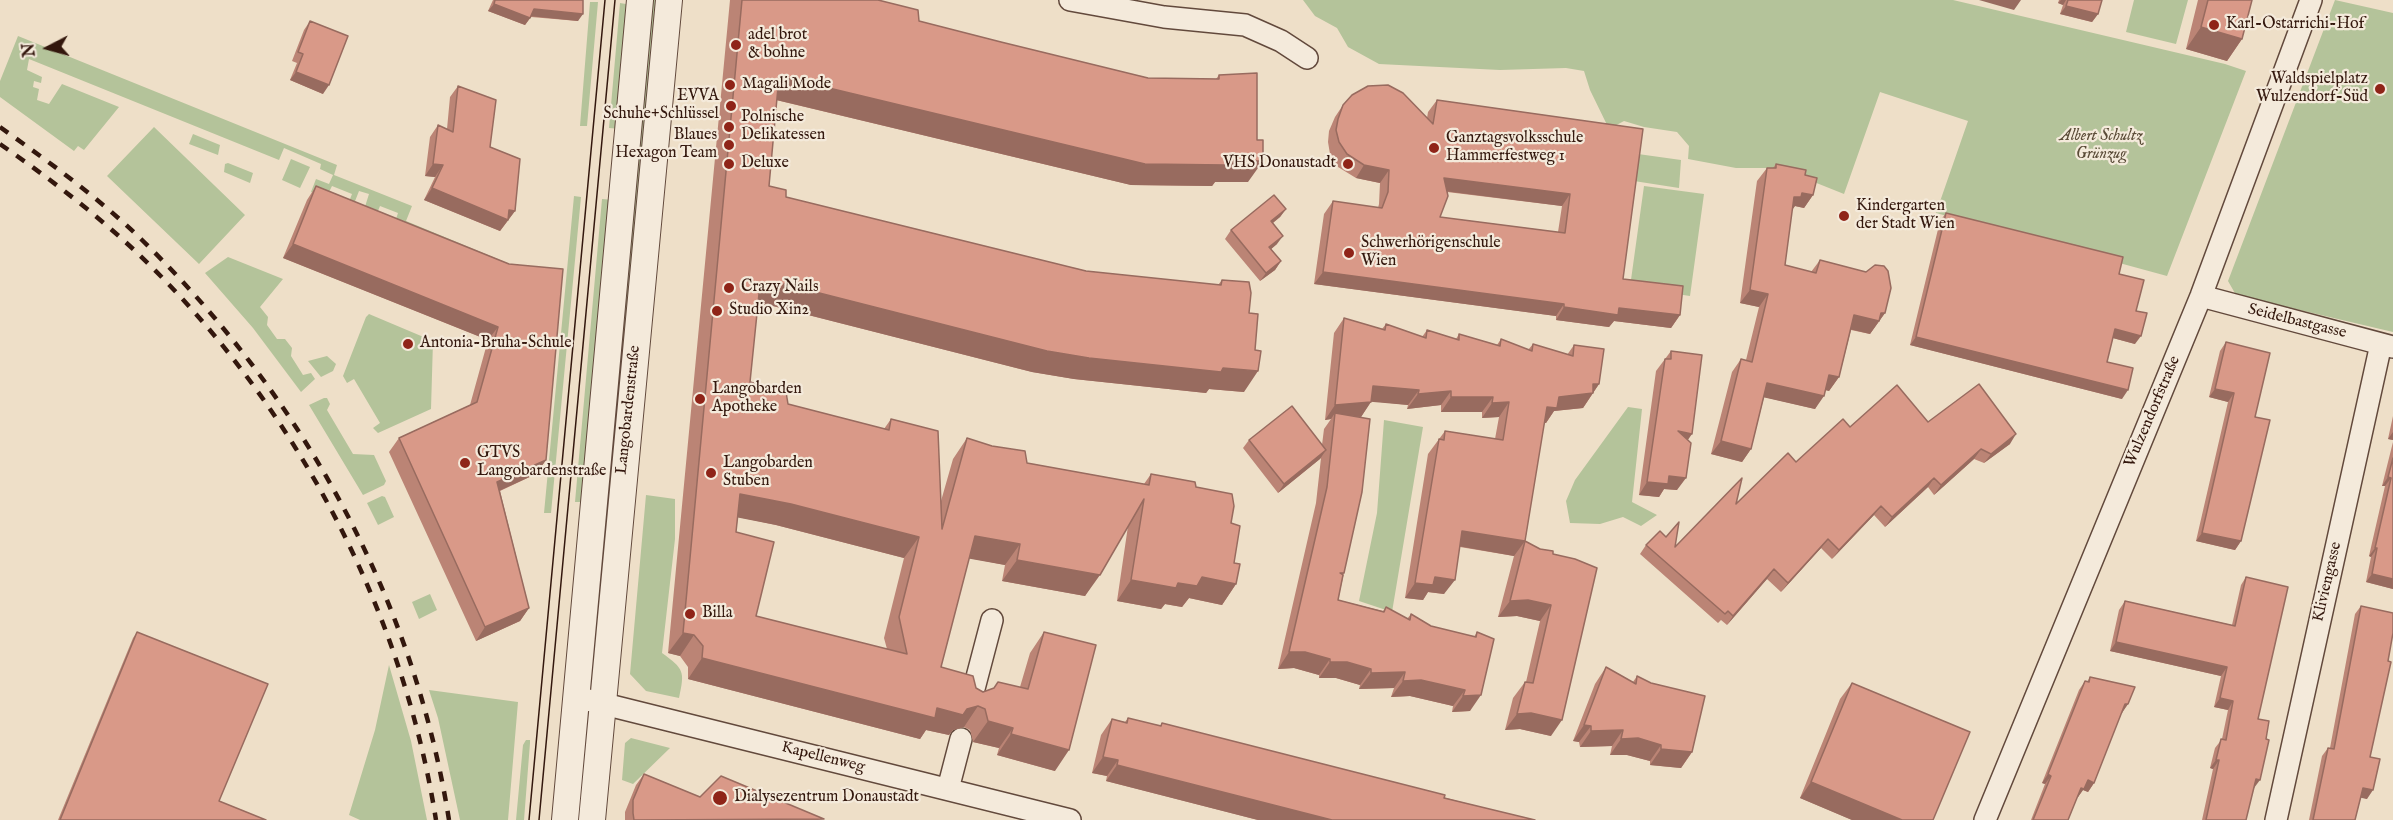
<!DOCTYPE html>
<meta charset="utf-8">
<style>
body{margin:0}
#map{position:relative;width:2393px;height:820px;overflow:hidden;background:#eedfc8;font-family:"IM FELL English",serif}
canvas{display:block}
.north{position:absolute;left:18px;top:18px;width:60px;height:60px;-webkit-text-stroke:4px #f4eadb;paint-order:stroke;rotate:264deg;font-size:16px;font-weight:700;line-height:24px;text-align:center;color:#33170d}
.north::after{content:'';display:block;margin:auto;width:21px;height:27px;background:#33170d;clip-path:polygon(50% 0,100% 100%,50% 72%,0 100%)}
</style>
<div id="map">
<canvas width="2393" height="820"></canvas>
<div class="north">N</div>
</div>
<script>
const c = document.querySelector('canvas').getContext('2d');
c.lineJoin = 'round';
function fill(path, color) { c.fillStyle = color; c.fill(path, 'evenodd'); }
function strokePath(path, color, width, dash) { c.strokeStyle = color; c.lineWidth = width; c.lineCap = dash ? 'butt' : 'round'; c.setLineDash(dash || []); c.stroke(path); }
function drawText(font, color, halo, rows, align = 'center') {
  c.font = font + ' "IM FELL English",serif'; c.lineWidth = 4.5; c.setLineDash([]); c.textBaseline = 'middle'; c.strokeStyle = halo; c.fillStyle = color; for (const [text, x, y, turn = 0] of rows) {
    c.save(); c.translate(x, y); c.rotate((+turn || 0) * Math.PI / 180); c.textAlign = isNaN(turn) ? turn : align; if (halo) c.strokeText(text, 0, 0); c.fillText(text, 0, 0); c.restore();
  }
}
fill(new Path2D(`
 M645 0H661L601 643 595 642 604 548 601 522Z
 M1303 0H1953L2225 64 2246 71 2167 276 1936 213 1968 121 1880 92 1844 194 1779 168H1736L1688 159 1689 146 1677 132 1644 127 1624 121 1609 129 1590 90 1584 71 1566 68 1500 70 1379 64 1348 47 1337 28 1315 16Z
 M2134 0H2188L2176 44 2126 32Z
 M2335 0 2393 13V332L2236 295 2228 281Z
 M590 2H598L587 126H580Z
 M620 3 626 4 630 8 621 129 609 128Z
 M18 36 337 165 334 175 412 206 406 221 510 264 507 271 394 225 398 213 380 206 375 218 363 213 369 194 359 191 352 209 347 207 352 194 332 186 326 198 311 192 316 179 329 184 333 175 320 169 321 164 284 148 279 160 29 59 27 70 42 77 41 83 34 81 33 87 39 89 37 100 49 104 62 84 119 107 84 150 78 146 74 151 0 97V81Z
 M154 127 245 215 199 264 107 176Z
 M193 134 220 145 218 155 189 144Z
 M1638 154 1681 160 1679 188 1634 181Z
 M291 159 310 167 300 188 282 180Z
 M228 163 253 173 250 183 224 172 225 164Z
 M1644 186 1704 194 1690 296 1630 287Z
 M574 196 581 197 551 513H544Z
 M602 199 614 200 583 502H575Z
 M228 257 283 279 260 307 268 317 267 325 277 339H285L292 348 291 356 303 375 311 373 315 379 301 392 253 328 205 273Z
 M369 314 433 341 431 409 378 433 373 428 380 423 354 379 347 383 343 376 366 317Z
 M327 356 336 364 333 371 321 377 308 361Z
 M324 398H327L330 404 327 410 353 454 374 455 386 481 384 485 363 495 309 405Z
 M1628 407 1642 409 1632 502 1657 515 1641 526 1623 517 1600 524 1570 523 1566 501 1575 480Z
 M1384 420 1423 427 1392 612 1359 601 1377 513Z
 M646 495 675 499V539L662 653C684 669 685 671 679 698L646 691 630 674Z
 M382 496 385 497 394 517 378 525 367 503Z
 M430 594 437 610 419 619 412 602Z
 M389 665 411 741 427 820H360L349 815 375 730Z
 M429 690 518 702 508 820H460L438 718Z
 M631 738 670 748 633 784 622 780 625 743Z
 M526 740H530V743L524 820H516L523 745Z`), '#b4c39a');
const minor = new Path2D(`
 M1070 0 1164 17 1245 25 1281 41 1307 58
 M2201 296 2393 347
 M588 700 1070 820
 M971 700 992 620
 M948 789 961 739
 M1985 820 2201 296 2311 0
 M2276 820 2381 344`);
const tertiary = new Path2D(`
 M565 820 640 0
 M592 820 669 0`);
strokePath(minor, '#62493c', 24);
strokePath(tertiary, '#62493c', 28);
strokePath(minor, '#f4eadb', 21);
strokePath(tertiary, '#f4eadb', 26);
strokePath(new Path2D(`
 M529 820 605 0
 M539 820 615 0`), '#33170d', 1.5);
strokePath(new Path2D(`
 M0 127C49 162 99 198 142 240 302 396 414 599 449 820
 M0 144C46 176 91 210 132 248 291 397 402 605 436 820`), '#33170d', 4.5, [10, 10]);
fill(new Path2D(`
 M493 0H583L578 21 531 17 525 25 488 11Z
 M730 0H878L919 21 1001 42 1148 78 1216 79 1219 75 1248 182H1215L1212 186 1131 185 776 100 769 186 786 197 1086 271 1218 285 1222 280 1249 313 1244 392 1209 389 1206 393 1074 379 1032 372 769 305 765 311 757 309 750 382 788 404 884 429 891 419 941 501 953 459 967 438 1027 463 1144 484 1151 474 1196 487 1231 523 1236 584 1222 605 1189 598 1182 607 1165 604 1161 609 1117 601 1128 526 1085 596 1002 581 1005 565 969 558 941 667 983 692 993 689 998 682 1020 687 1030 653 1044 632 1055 771 997 755 999 748 973 742 970 730 964 727 953 730 949 735 926 730 920 739 688 679V667L680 656 668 653ZM738 517 776 525 904 558 884 638 887 649 756 616 736 532Z
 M2059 0H2102L2098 14 2092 22 2060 14 2063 5 2058 3Z
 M2198 0H2252L2242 39 2227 61 2186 49Z
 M310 21 323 94 290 80 297 63 292 61 304 30Z
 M458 86 490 147 515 211 500 231 424 200 435 177 425 176 430 137 438 125 447 129 450 97Z
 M1437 100 1643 129 1623 279 1680 315 1671 328 1614 321 1609 327 1556 320V316L1314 284 1324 214 1333 201 1378 208 1379 204 1380 183 1356 178 1338 167 1330 154 1328 142 1329 131 1335 117 1343 105 1427 118 1428 112ZM1447 192 1562 206 1558 232 1440 217Z
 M1776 164 1805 175 1813 195 1804 208 1795 206 1792 210 1785 265 1811 272 1820 260 1885 313 1870 334 1851 330 1839 377 1829 391 1825 390 1815 409 1764 397 1751 449 1742 462 1711 454 1732 372 1741 359 1746 360 1759 307 1740 303 1757 181 1767 168H1773Z
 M316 186 509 264 546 460 536 474 500 491 529 608 520 621 476 641 389 452 399 438 470 405 488 340 283 258 307 200Z
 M1286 209 1280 217 1273 223 1277 244 1271 249 1281 261 1275 270 1260 281 1225 239 1231 230Z
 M1946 213 2119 274 2136 311 2135 344 2113 338 2107 362 2122 399 1910 345 1940 221Z
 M1344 318 1382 329 1386 324 1422 337 1427 330 1456 339 1459 334 1497 345 1501 339 1528 350 1533 344 1567 355 1574 345 1599 384 1583 408 1554 411 1546 423H1544L1525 542 1553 554 1551 736 1520 729 1505 730 1513 698 1525 682H1526L1540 621 1517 616 1498 617 1514 556 1460 547 1444 594 1428 592 1423 600 1405 598 1428 454 1445 431 1495 439 1499 417 1482 418V412H1441V405L1407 409 1408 405 1371 401 1361 417 1344 573 1338 600 1383 611 1386 607 1407 619 1411 614 1431 626 1474 637 1477 632 1470 711 1452 712 1453 706 1410 696 1391 697 1394 688 1359 689 1360 685 1336 678H1319V675L1294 668 1278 669 1316 503 1321 458 1278 493 1243 448 1249 440 1322 445 1324 429 1331 419 1325 420 1334 333Z
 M2226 342 2255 417 2241 541 2235 550 2196 541 2228 402 2209 397 2220 351Z
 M1671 351 1688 440 1677 490 1664 489 1659 497 1639 495 1656 371Z
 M2393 416V440L2388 439Z
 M1928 422 2010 444 1984 463 1974 459 1934 495 1928 487 1885 527 1874 515 1832 559 1821 548 1781 592 1767 579 1727 625 1721 620 1718 623 1640 554 1646 545 1675 547 1796 462 1850 427Z
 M2393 442V589L2366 582 2371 557 2369 556 2385 486H2382Z
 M2246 577 2258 719 2254 788 2246 820H2202L2213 769 2210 768 2215 748 2222 739 2228 710 2214 707 2221 676 2110 651 2119 610 2125 601 2232 625 2241 585Z
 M2361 606 2370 757 2367 799 2361 797 2355 820H2309L2322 756 2328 748H2330L2355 614Z
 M137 632 219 801 266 820H58L133 638Z
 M1606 667 1633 682 1637 676 1692 752 1681 768 1650 765V761L1627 755H1610L1612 746 1580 747 1579 742 1573 741 1595 684Z
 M2090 677 2128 704 2121 713 2094 783 2088 792 2083 790 2078 797H2077L2068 820H2031L2045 784 2042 783 2079 690 2085 681 2087 682Z
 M1852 683 1933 820H1852L1800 798 1840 699Z
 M1128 718 1160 726 1162 723 1473 805 1535 820H1258L1106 781 1107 776 1092 773 1101 735 1112 719 1125 722Z
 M644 774 700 797 823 820H625V812L636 785Z`), '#bb8475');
fill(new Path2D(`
 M1979 0H2021L2014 10Z
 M2061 0H2066L2063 5 2058 3Z
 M494 4 530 18 525 25 488 11Z
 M2066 6 2098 14 2092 22 2060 14Z
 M534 9 583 14 578 21 529 16Z
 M2201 27 2242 39 2227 61 2186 49Z
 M296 72 329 85 323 94 290 80Z
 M779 76 1228 161H1263L1248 182H1215L1212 186 1131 185 764 97Z
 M433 164 443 165 435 177 425 176Z
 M1364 165 1389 170 1380 183 1356 178Z
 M1444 178 1570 194 1562 206 1436 190Z
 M432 188 509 210 515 211 500 231 424 200Z
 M1802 193 1813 195 1804 208 1795 206 1792 210 1794 197Z
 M1286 209 1280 217 1265 229 1271 221Z
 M1283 236 1277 244 1263 256 1269 247Z
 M293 244 498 327 488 340 283 258Z
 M1281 261 1275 270 1260 281 1266 273Z
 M1323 272 1564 304 1556 316 1314 284Z
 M760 284H784L1223 368 1258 371 1244 392 1209 389 1206 393 1074 379 1032 372 769 305 765 311 745 305Z
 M1750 290 1768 294 1759 307 1740 303Z
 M1564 307 1619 308 1680 315 1671 328 1614 321 1609 327 1556 320Z
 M1881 313H1885L1870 334 1845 328 1854 315Z
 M2115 329 2141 336 2135 344 2109 337Z
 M1916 337 2128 390 2122 399 1910 345Z
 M1829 375 1839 377 1829 391 1819 388Z
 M1767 383 1824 396 1815 409 1758 396Z
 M1593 384H1599L1583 408 1554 411 1546 423 1536 421 1547 407 1559 397Z
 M1373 386 1419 390 1408 405 1362 401Z
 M2215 389 2234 393 2228 402 2209 397Z
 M1451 391 1441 405 1407 409 1418 394Z
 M1451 397H1493L1482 412H1441Z
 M1371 402 1361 417 1335 413 1331 419 1325 420 1335 405Z
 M1509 402 1499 417 1482 418 1492 403Z
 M1678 431 1692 434 1683 447Z
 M2393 432V440L2388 439Z
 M2016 434 2010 444 1984 463 1991 454Z
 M1721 441 1751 449 1742 462 1711 454Z
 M1981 449 1974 459 1934 495 1941 485Z
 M1326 450 1320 459 1278 493 1284 484Z
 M546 460 536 474 488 496 497 482Z
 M1669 476 1686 478 1677 490 1664 489 1659 497 1639 495 1647 482Z
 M2388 477 2391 478 2385 486H2382Z
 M1934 478 1928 487 1885 527 1892 517Z
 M740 494 791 504 919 537 904 558 776 525 725 515Z
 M1881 506 1874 515 1832 559 1839 550Z
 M1462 531 1525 541 1514 556 1452 545Z
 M2202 533 2241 541 2235 550 2196 541Z
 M975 536 1020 544 1005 565 960 557Z
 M1828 539 1821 548 1781 592 1788 583Z
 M2375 548H2377L2371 557 2369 556Z
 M1017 560 1100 575 1085 596 1002 581Z
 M1774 569 1767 579 1727 625 1733 616Z
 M2372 574 2393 579V589L2366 582Z
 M1202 577 1236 584 1222 605 1189 598 1182 607 1165 604 1161 609 1117 601 1131 580 1178 583Z
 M1435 577 1455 580 1444 594 1428 592 1423 600 1405 598 1415 583Z
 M1528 600 1551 605 1540 621 1517 616 1498 617 1510 601Z
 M529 608 520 621 476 641 485 627Z
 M683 633 694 635 680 656 668 653Z
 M2116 642 2227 667 2221 676 2110 651Z
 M1289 652H1305L1330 659 1319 675 1294 668 1278 669Z
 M702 658 937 708 967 709 978 706 964 727 953 730 949 735 926 730 920 739 688 679Z
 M1330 662H1347L1371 669 1360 685 1336 678H1319Z
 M1405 672 1394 688 1359 689 1371 673Z
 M1421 680 1465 690 1453 706 1410 696 1391 697 1403 681Z
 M1481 695 1470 711 1452 712 1463 696Z
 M2220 698 2233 701 2228 710 2214 707Z
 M2125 704H2128L2122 713 2119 712Z
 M1531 713 1562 720 1551 736 1520 729 1505 730 1517 714Z
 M988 721 1013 728 999 748 973 742Z
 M1584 725 1591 726 1579 742 1573 741Z
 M1623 730 1612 746 1580 747 1591 731Z
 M1011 734 1069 750 1055 771 997 755Z
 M1638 738 1661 745 1650 761 1627 755H1610L1621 739Z
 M1661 749 1692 752 1681 768 1650 765Z
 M1103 757 1118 760 1107 776 1092 773Z
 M2216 760H2219L2213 769 2210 768Z
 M1117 765 1332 820H1258L1106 781Z
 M2048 774 2051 776 2045 784 2042 783Z
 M2256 779 2260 780 2254 788 2250 787Z
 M2088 780 2094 783 2088 792 2083 790 2078 797 2075 796 2081 788Z
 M1811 782 1902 820H1852L1800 798Z
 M2363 788 2373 790 2367 799 2357 797Z`), '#986b5f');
const building = new Path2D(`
 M495 0H583V14L534 9 530 18 494 4Z
 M742 0H878L918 10 919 21 1001 42 1148 78 1219 79V75L1257 73V140H1263V161H1228L1226 165 1145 164 779 76 769 186 786 190V197L1086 271 1221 285 1222 280 1249 282 1251 293 1249 313 1258 314 1255 350 1261 351 1258 371 1223 368 1221 372 1089 358 1047 351 784 284 780 290 760 284 750 382 786 392 788 404 889 430 891 419 938 431 942 529 967 438 992 446 1025 451 1027 463 1149 485 1151 474 1195 482 1196 487 1232 494 1234 506 1231 523 1240 526 1234 563 1240 564 1236 584 1202 577 1197 586 1178 583 1176 588 1131 580 1144 499 1100 575 1017 560 1020 544 975 536 941 667 973 676 976 688 983 692 994 688 998 682 1028 689 1044 632 1096 645 1069 750 1011 734 1013 728 988 721 985 709 978 706 967 709 963 715 937 708 935 718 702 658 703 646 694 635 683 633ZM740 494 791 504 919 537 899 617 907 654 756 616 774 542 736 532Z
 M2068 0H2102L2098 14 2066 6Z
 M2208 0H2252L2242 39 2201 27Z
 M310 21 348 36 329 85 296 72 303 54 298 52Z
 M1388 85 1403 93 1433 124 1437 100 1643 129 1623 279 1683 286 1680 315 1619 308 1618 315 1564 307V304L1323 272 1333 201 1382 208 1388 192 1389 170 1364 165 1347 154 1339 142 1336 130 1338 119 1343 105 1352 95 1368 86ZM1444 178 1570 194 1565 233 1440 217 1448 196Z
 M458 86 496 100 490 147 520 159 515 211 509 210 508 220 432 188 443 165 433 164 438 125 453 132Z
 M1776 164 1806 170 1805 175 1817 178 1813 195 1802 193 1801 197H1794L1785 265 1816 273 1820 260 1866 272 1875 265 1884 266 1888 271 1891 288 1885 313H1881L1879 321 1854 315 1839 377 1829 375 1824 396 1767 383 1751 449 1721 441 1741 359 1752 362 1768 294 1750 290 1767 168H1776Z
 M316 186 509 264 563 269 546 460 497 482 529 608 485 627 399 438 477 402 498 327 293 244Z
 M1274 195 1286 209 1271 221 1283 236 1269 247 1281 261 1266 273 1231 230Z
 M1946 213 2123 257 2119 274 2144 280 2136 311 2147 313 2141 336 2115 329 2107 362 2133 368 2128 390 1916 337Z
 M1344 318 1385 330 1386 324 1426 338 1427 330 1459 340V334L1500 346 1501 339 1532 351 1533 344 1573 356 1574 345 1604 349 1599 384H1593V393L1559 397 1557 408 1547 407 1525 541 1462 531 1455 580 1435 577 1433 585 1415 583 1439 439 1444 440 1445 431 1503 440 1509 402 1492 403 1493 397H1451V391L1418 394 1419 390 1373 386 1371 402 1335 405Z
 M2226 342 2270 353 2255 417 2270 420 2241 541 2202 533 2234 393 2215 389Z
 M1671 351 1702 355 1692 434 1678 431 1691 443 1686 478 1669 476 1668 484 1647 482 1665 359H1671Z
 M1979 384 2016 434 1991 454 1981 449 1941 485 1934 478 1892 517 1881 506 1839 550 1828 539 1788 583 1774 569 1733 616 1728 611 1725 614 1646 545 1660 531 1666 537 1679 522 1675 547 1742 478 1736 504 1788 453 1796 462 1843 419 1850 427 1897 385 1928 422Z
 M1292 406 1326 450 1284 484 1249 440Z
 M1335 413 1370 419 1362 492 1344 573H1340L1343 575 1338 600 1384 612 1386 607 1410 620 1411 614 1431 626 1476 637 1477 632 1494 639 1481 695 1463 696 1465 690 1421 680 1403 681 1405 672 1371 673V669L1347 662H1330V659L1305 652H1289L1327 487Z
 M2393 458V579L2372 574 2377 548H2375L2391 478 2388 477Z
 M1525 541 1540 549 1553 551V554L1575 559 1597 568 1562 720 1531 713 1517 714 1525 682 1533 683 1551 605 1528 600 1510 601Z
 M2246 577 2288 587 2258 719 2269 721 2266 739 2269 740 2260 780 2256 779 2246 820H2206L2219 760H2216L2221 739 2226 740 2233 701 2220 698 2227 667 2116 642 2125 601 2235 626Z
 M2361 606 2393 613V633L2388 661 2391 662 2370 757 2380 759 2373 790 2363 788 2355 820H2313L2328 748 2334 749Z
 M137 632 268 684 219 801 266 820H60Z
 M1606 667 1636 684 1637 676 1651 683 1705 696 1692 752 1661 749V745L1638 738 1621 739 1623 730 1591 731V726L1584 725Z
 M2090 677 2135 687 2128 704H2125L2094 783 2088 780 2084 789 2081 788 2068 820H2033L2051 776 2048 774 2085 681 2089 682Z
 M1852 683 1970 732 1933 820H1902L1811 782Z
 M1128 718 1161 726 1162 723 1445 795 1444 798 1473 805 1535 820H1332L1117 765 1118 760 1103 757 1112 719 1127 723Z
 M644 774 700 797 721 776 824 819 634 820 633 813V800Z`);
fill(building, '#d99988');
strokePath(building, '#986b5f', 1.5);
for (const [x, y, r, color] of [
 [2214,25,6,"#8f2418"],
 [736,45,6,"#8f2418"],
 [730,85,6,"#8f2418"],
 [2380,89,6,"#8f2418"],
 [731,106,6,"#8f2418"],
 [729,127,6,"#8f2418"],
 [729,145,6,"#8f2418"],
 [1434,148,6,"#8f2418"],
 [729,164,6,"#8f2418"],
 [1348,164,6,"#8f2418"],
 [1844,216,6,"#8f2418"],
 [1349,253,6,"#8f2418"],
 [729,288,6,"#8f2418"],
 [717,311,6,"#8f2418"],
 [408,344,6,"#8f2418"],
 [700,399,6,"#8f2418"],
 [465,463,6,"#8f2418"],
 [711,473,6,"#8f2418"],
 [690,614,6,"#8f2418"],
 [720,798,8,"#8f2418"]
]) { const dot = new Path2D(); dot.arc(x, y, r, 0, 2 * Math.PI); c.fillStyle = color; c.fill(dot); strokePath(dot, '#f4eadb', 2); }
drawText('16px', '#33170d', '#f4eadb', [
 ["Karl-Ostarrichi-Hof",2226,25],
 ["adel brot",748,36],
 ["& bohne",748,54],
 ["Waldspielplatz",2368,80,"right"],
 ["Wulzendorf-Süd",2368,98,"right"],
 ["Magali Mode",742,85],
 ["EVVA",719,97,"right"],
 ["Schuhe+Schlüssel",719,115,"right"],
 ["Polnische",741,118],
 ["Delikatessen",741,136],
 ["Blaues",717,136,"right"],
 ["Hexagon Team",717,154,"right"],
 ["Ganztagsvolksschule",1446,139],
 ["Hammerfestweg 1",1446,157],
 ["Deluxe",741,164],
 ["VHS Donaustadt",1336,164,"right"],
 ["Kindergarten",1856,207],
 ["der Stadt Wien",1856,225],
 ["Schwerhörigenschule",1361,244],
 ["Wien",1361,262],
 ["Crazy Nails",741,288],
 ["Studio Xin2",729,311],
 ["Antonia-Bruha-Schule",420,344],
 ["Langobarden",712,390],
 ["Apotheke",712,408],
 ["GTVS",477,454],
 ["Langobardenstraße",477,472],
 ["Langobarden",723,464],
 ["Stuben",723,482],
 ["Billa",702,614],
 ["Dialysezentrum Donaustadt",734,798]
], 'left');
drawText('italic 16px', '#5a4b37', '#f4eadb', [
 ["Albert Schultz",2101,137],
 ["Grünzug",2101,155]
]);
drawText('16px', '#33170d', '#f4eadb', [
 ["Seidelbastgasse",2297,322,14],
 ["Langobardenstraße",629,410,-84],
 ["Wulzendorfstraße",2153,412,-67],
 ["Kliviengasse",2328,582,-77],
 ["Kapellenweg",823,758,14]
]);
</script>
